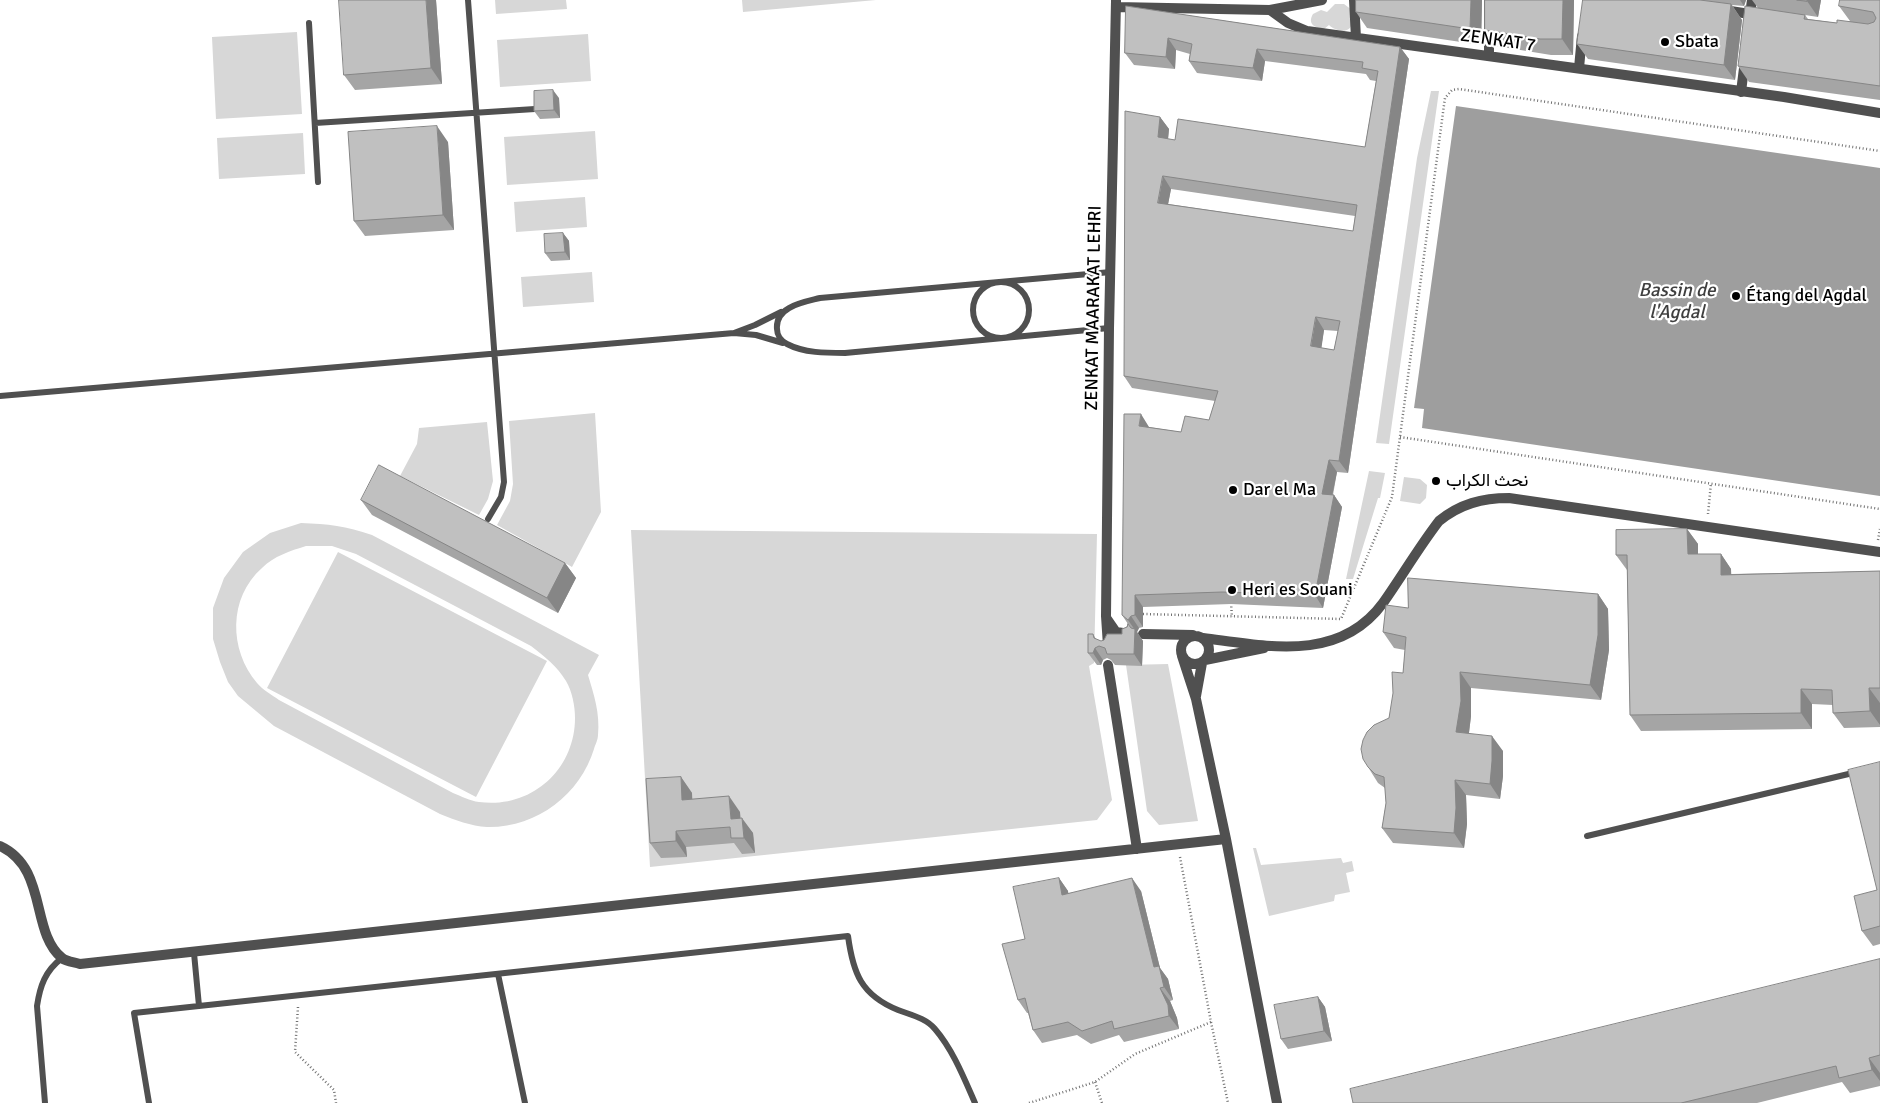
<!DOCTYPE html>
<meta charset="utf-8">
<style>
body{margin:0}
canvas{display:block;background:#fff}
</style>
<canvas width="1880" height="1103"></canvas>
<script>
const c = document.querySelector('canvas').getContext('2d');
c.lineJoin = 'round';
function fill(path, color) { c.fillStyle = color; c.fill(path, 'evenodd'); }
function strokePath(path, color, width, dash) { c.strokeStyle = color; c.lineWidth = width; c.lineCap = dash ? 'butt' : 'round'; c.setLineDash(dash || []); c.stroke(path); }
function drawText(font, color, halo, rows, align = 'center') {
  c.font = font + ' Signika,Vazirmatn,sans-serif'; c.lineWidth = 4.5; c.setLineDash([]); c.textBaseline = 'middle'; c.strokeStyle = halo; c.fillStyle = color; for (const [text, x, y, turn = 0] of rows) {
    c.save(); c.translate(x, y); c.rotate((+turn || 0) * Math.PI / 180); c.textAlign = isNaN(turn) ? turn : align; if (halo) c.strokeText(text, 0, 0); c.fillText(text, 0, 0); c.restore();
  }
}
fill(new Path2D(`
 M495 0H566L567 9 496 14Z
 M742 0H876L743 12Z
 M1335 4H1344L1352 10C1352 13 1353 19 1352 23 1350 35 1335 31 1329 25L1324 29C1315 28 1307 24 1313 14L1321 10 1327 12Z
 M297 32 302 114 216 119 212 37Z
 M588 34 591 81 500 87 497 40Z
 M1431 91H1439L1389 444 1376 443 1417 158Z
 M595 131 598 179 507 185 504 137Z
 M303 133 305 174 219 179 217 138Z
 M585 197 587 227 516 232 514 202Z
 M592 272 594 302 523 307 521 277Z
 M595 413 601 512 572 567 497 525 510 501 513 484 509 421Z
 M487 422 493 481 488 499 479 515 400 476 417 444 419 428Z
 M1369 471 1385 473 1380 498H1378L1353 579H1346Z
 M1404 477 1420 479 1427 485 1426 498 1420 504 1400 501Z
 M301 523C328 524 346 526 372 535L599 655 588 675C594 695 600 713 598 735 598 740 595 745 594 749 580 795 536 828 487 827 471 826 455 820 440 814L274 726 238 696 228 682 220 662 213 639V608L224 578 243 552 270 533ZM306 546H332L356 554 531 646C545 657 557 666 566 681 572 691 575 706 575 718 575 770 531 809 479 802 470 801 461 796 453 793L279 700C272 695 263 690 257 683 229 650 228 598 262 568 274 556 290 551 306 546Z
 M631 530 1097 534 1094 663 1089 666 1112 800 1097 820 650 867Z
 M338 552 547 661 476 797 267 688Z
 M1168 664 1198 821 1159 825 1147 811 1126 665Z
 M1253 848H1256L1261 865 1341 858 1343 863 1352 861 1354 871 1346 873 1350 892 1335 895 1334 901 1269 916Z`), '#d7d7d7');
fill(new Path2D(`
 M1456 106 1880 168V496L1422 428 1424 409 1414 408Z`), '#9e9e9e');
strokePath(new Path2D(`
 M1400 437 1880 509
 M1708 514 1711 483
 M1878 540 1880 529
 M1231 603 1232 617
 M1143 614 1341 619 1392 497 1444 105 1445 98 1452 90 1459 89 1880 151
 M298 1007 295 1052 334 1090 336 1103
 M1211 1022 1228 1103
 M1095 1082 1102 1103
 M1029 1103 1095 1082 1135 1054 1211 1022 1180 857`), '#727272', 2.5, [1, 2.5]);
strokePath(new Path2D(`
 M468 0 504 482 501 497 488 519
 M309 23 318 182
 M315 123 535 109
 M973 310a28 28 0 1 1 56 0a28 28 0 1 1-56 0Z
 M781 312 755 325 734 333 756 335 783 343
 M1109 328 845 353C826 353 804 353 787 344 781 341 777 335 777 329 775 306 805 302 820 298L1111 272
 M0 396 734 333
 M1587 836 1857 772
 M194 953 199 1006
 M498 974 525 1103
 M45 1103 37 1006C40 986 45 971 62 958
 M149 1103 134 1013 848 936C853 973 861 995 898 1010 911 1015 926 1018 935 1029 953 1050 964 1078 975 1103`), '#505050', 6);
strokePath(new Path2D(`
 M1579 68 1582 36
 M1741 92 1745 60`), '#505050', 10);
strokePath(new Path2D(`
 M1354 0 1356 38
 M1489 0V56
 M1116 7 1270 10 1288 23 1307 31 1784 97 1880 113
 M1270 10 1322 0
 M1724 10 1756 15
 M1750 14 1752 0
 M1107 619 1116 632 1130 634
 M1143 634 1193 635
 M1181 650a14 14 0 1 1 28 0a14 14 0 1 1-28 0Z
 M1203 638C1267 646 1339 663 1383 603 1402 576 1419 547 1439 521 1460 504 1482 498 1509 498L1880 552
 M1108 646 1106 616 1109 328 1116 1
 M1182 656 1196 699 1226 839 1277 1103
 M1205 660 1264 648
 M1108 665 1137 849
 M1196 696 1202 663
 M0 846C48 868 30 932 62 958 67 962 74 962 80 964L1226 839`), '#505050', 10);
fill(new Path2D(`
 M436 0 442 84 355 90 344 75Z
 M1482 0 1481 45 1367 28 1356 12Z
 M1574 0 1573 55H1551L1496 46 1485 30Z
 M1583 0H1746L1744 6 1732 5 1742 20 1735 80 1588 59 1577 44Z
 M1752 0H1821L1818 17 1805 15 1808 19 1837 23 1850 21 1839 6 1880 0V100L1749 82 1738 66 1758 8Z
 M1126 6 1400 47 1409 59 1348 473 1337 472 1333 495H1334L1342 507 1323 608 1231 604 1143 607V627L1139 628 1137 632 1143 641 1142 666 1115 665 1111 660 1107 658 1103 660 1101 665H1097L1088 653 1093 634 1096 639 1101 641 1122 634 1128 624 1122 615 1149 427 1181 432 1209 420 1215 401 1132 388 1124 376 1160 117 1169 129 1168 139 1175 140 1365 147 1376 81 1370 80 1366 74 1265 61 1262 81 1197 73 1189 61 1190 54 1176 50 1175 69 1134 65 1125 53ZM1171 189 1355 216 1353 231 1168 204ZM1324 330 1338 331 1334 350 1321 348Z
 M559 98 560 118 540 119 534 111Z
 M448 142 454 230 365 236 354 221Z
 M563 233 569 241 570 260 551 261 545 253Z
 M361 500 565 563 576 578 558 613 372 515Z
 M1687 529 1698 544V554H1721L1731 569V574L1880 571V727L1844 728 1833 713V705L1812 704V729L1641 731 1630 715 1627 570 1616 555Z
 M1598 594 1608 609 1609 650 1601 700 1471 688V716L1469 733 1503 751V776L1500 799 1466 795 1467 824 1464 848 1393 843 1382 828 1386 803 1385 788 1378 783 1368 767 1389 718 1403 673 1405 650 1394 648 1383 632 1408 608Z
 M1880 762V944L1873 946 1862 931 1877 890Z
 M681 777 692 793V799L740 812V818L753 833 755 853 742 854 734 843 686 847 687 857 661 858 650 843Z
 M1059 878 1068 891V893L1141 891 1160 968 1168 979 1173 1000 1170 1001 1177 1018 1179 1029 1124 1042 1119 1035 1091 1044 1077 1035 1042 1043 1033 1030 1028 1013H1027L1018 1000 1025 939Z
 M1880 959V1086L1850 1093 1842 1082 1757 1103H1353Z
 M1318 997 1325 1007 1332 1041 1288 1049 1281 1039Z`), '#a5a5a5');
fill(new Path2D(`
 M426 0H436L442 84 431 68Z
 M1471 0H1482L1481 45 1470 29Z
 M1563 0H1574L1573 55 1562 39Z
 M1740 0H1746L1744 6Z
 M1807 0H1821L1818 17 1807 1Z
 M1731 4 1742 20 1735 80 1724 65Z
 M1168 38 1176 50 1175 69 1166 57Z
 M1400 47 1409 59 1348 473 1339 461Z
 M1257 49 1265 61 1262 81 1253 68Z
 M553 90 559 98 560 118 554 110Z
 M1160 117 1169 129 1167 149 1158 137Z
 M437 126 448 142 454 230 443 215Z
 M1163 176 1171 189 1166 215 1158 203Z
 M563 233 569 241 570 260 565 252Z
 M1316 317 1324 330 1320 358 1311 346Z
 M1141 414 1149 427 1147 438 1139 426Z
 M1329 460 1337 472 1330 506 1322 494Z
 M1334 495 1342 507 1323 608 1315 595Z
 M1687 529 1698 544V569L1688 554Z
 M1721 554 1731 569 1732 590 1721 575Z
 M565 563 576 578 558 613 547 598Z
 M1598 594 1608 609 1609 650 1601 700 1590 685Z
 M1135 595 1143 607V627L1135 615Z
 M1131 616 1139 628 1137 632 1143 641 1142 666 1134 654 1135 630 1128 620Z
 M1095 648 1103 660 1101 665 1093 653Z
 M1460 672 1471 688V716L1467 748 1456 732Z
 M1869 688 1880 703V725L1870 711Z
 M1801 689 1812 704V729L1801 713Z
 M1492 736 1503 751V776L1500 799 1490 784Z
 M681 777 692 793 693 815 682 800Z
 M1455 780 1466 795 1467 824 1464 848 1454 833Z
 M729 796 740 812 742 834 731 819Z
 M742 818 753 833 755 853 744 838Z
 M676 831 686 847 687 857 676 841Z
 M1059 878 1068 891 1071 908 1062 895Z
 M1132 878 1141 891 1160 968 1168 979 1173 1000 1164 987 1154 967Z
 M1160 988 1170 1001 1177 1018 1179 1029 1169 1016Z
 M1318 997 1325 1007 1332 1041 1324 1031Z
 M1869 1058 1880 1073V1081L1872 1070Z`), '#868686');
const building = new Path2D(`
 M339 0H426L431 68 344 75Z
 M1356 0H1471L1470 29 1356 12Z
 M1485 0H1563L1562 39H1540L1485 30Z
 M1583 0H1700L1731 4 1724 65 1577 44Z
 M1797 0H1807V1Z
 M1840 0H1880V86L1738 66 1745 6 1805 15 1804 19 1837 23V20L1868 24 1874 22 1876 18 1873 12 1839 6Z
 M1126 6 1400 47 1339 461 1329 460 1322 494 1334 495 1315 595 1222 592 1135 595V615L1131 616 1128 620 1122 615 1124 414H1141L1139 426 1181 432 1185 416 1209 420 1218 391 1124 376 1125 111 1160 117 1158 137 1175 140 1178 119 1365 147 1378 71 1362 68 1363 62 1257 49 1253 68 1189 61 1192 44 1168 38 1166 57 1125 53ZM1163 176 1357 205 1353 231 1158 203ZM1316 317 1340 321 1334 350 1311 346Z
 M553 90 554 110 534 111V91Z
 M437 126 443 215 354 221 348 132Z
 M563 233 565 252 545 253 544 234Z
 M379 465 565 563 547 598 361 500Z
 M1687 529 1688 554H1721V575L1880 571V688H1869L1870 711 1833 713 1832 690 1801 689V713L1630 715 1627 555H1616V530Z
 M1408 578 1598 594V635L1590 685 1460 672 1461 701 1456 732 1492 736V761L1490 784 1455 780 1456 808 1454 833 1382 828 1386 803 1384 777 1375 774 1368 767 1363 759 1361 749 1363 740 1367 732 1374 725 1389 718 1393 693 1392 672 1403 673 1406 637 1383 632 1386 605 1408 608Z
 M1128 624 1131 628 1135 629 1134 654H1107L1105 648 1099 646 1095 648 1093 653H1088V634H1093L1094 638 1101 641 1104 640 1107 634H1122V629L1127 627Z
 M1880 762V926L1862 931 1854 896 1877 890 1848 770Z
 M681 777 682 800 729 796 731 819 742 818 744 838H731L730 827 676 831V841L650 843 646 779Z
 M1059 878 1062 895 1132 878 1154 967 1159 966 1164 987 1160 988 1168 1005 1169 1016 1114 1029 1112 1021 1082 1031 1068 1022 1033 1030 1025 998 1018 1000 1002 944 1025 939 1013 887Z
 M1880 959V1055L1869 1058 1872 1070 1839 1078 1836 1066 1681 1103H1353L1350 1089Z
 M1318 997 1324 1031 1281 1039 1274 1005Z`);
fill(building, '#c0c0c0');
strokePath(building, '#868686', 1);
for (const [x, y, r, color] of [
 [1665,42,5,"#000"],
 [1736,296,5,"#000"],
 [1436,481,5,"#000"],
 [1233,490,5,"#000"],
 [1232,590,5,"#000"]
]) { const dot = new Path2D(); dot.arc(x, y, r, 0, 2 * Math.PI); c.fillStyle = color; c.fill(dot); strokePath(dot, '#fff', 2); }
drawText('18px', '#000', '#fff', [
 ["ZENKAT 7",1498,41,8],
 ["ZENKAT MAARAKAT LEHRI",1094,308,-89]
]);
drawText('18px', '#000', '#fff', [
 ["Sbata",1675,42],
 ["Étang del Agdal",1746,296],
 ["نحث الكراب",1446,481],
 ["Dar el Ma",1243,490],
 ["Heri es Souani",1242,590]
], 'left');
drawText('italic 19px', '#3f3f3f', '#fff', [
 ["Bassin de",1677,291],
 ["l'Agdal",1677,313]
]);
</script>
